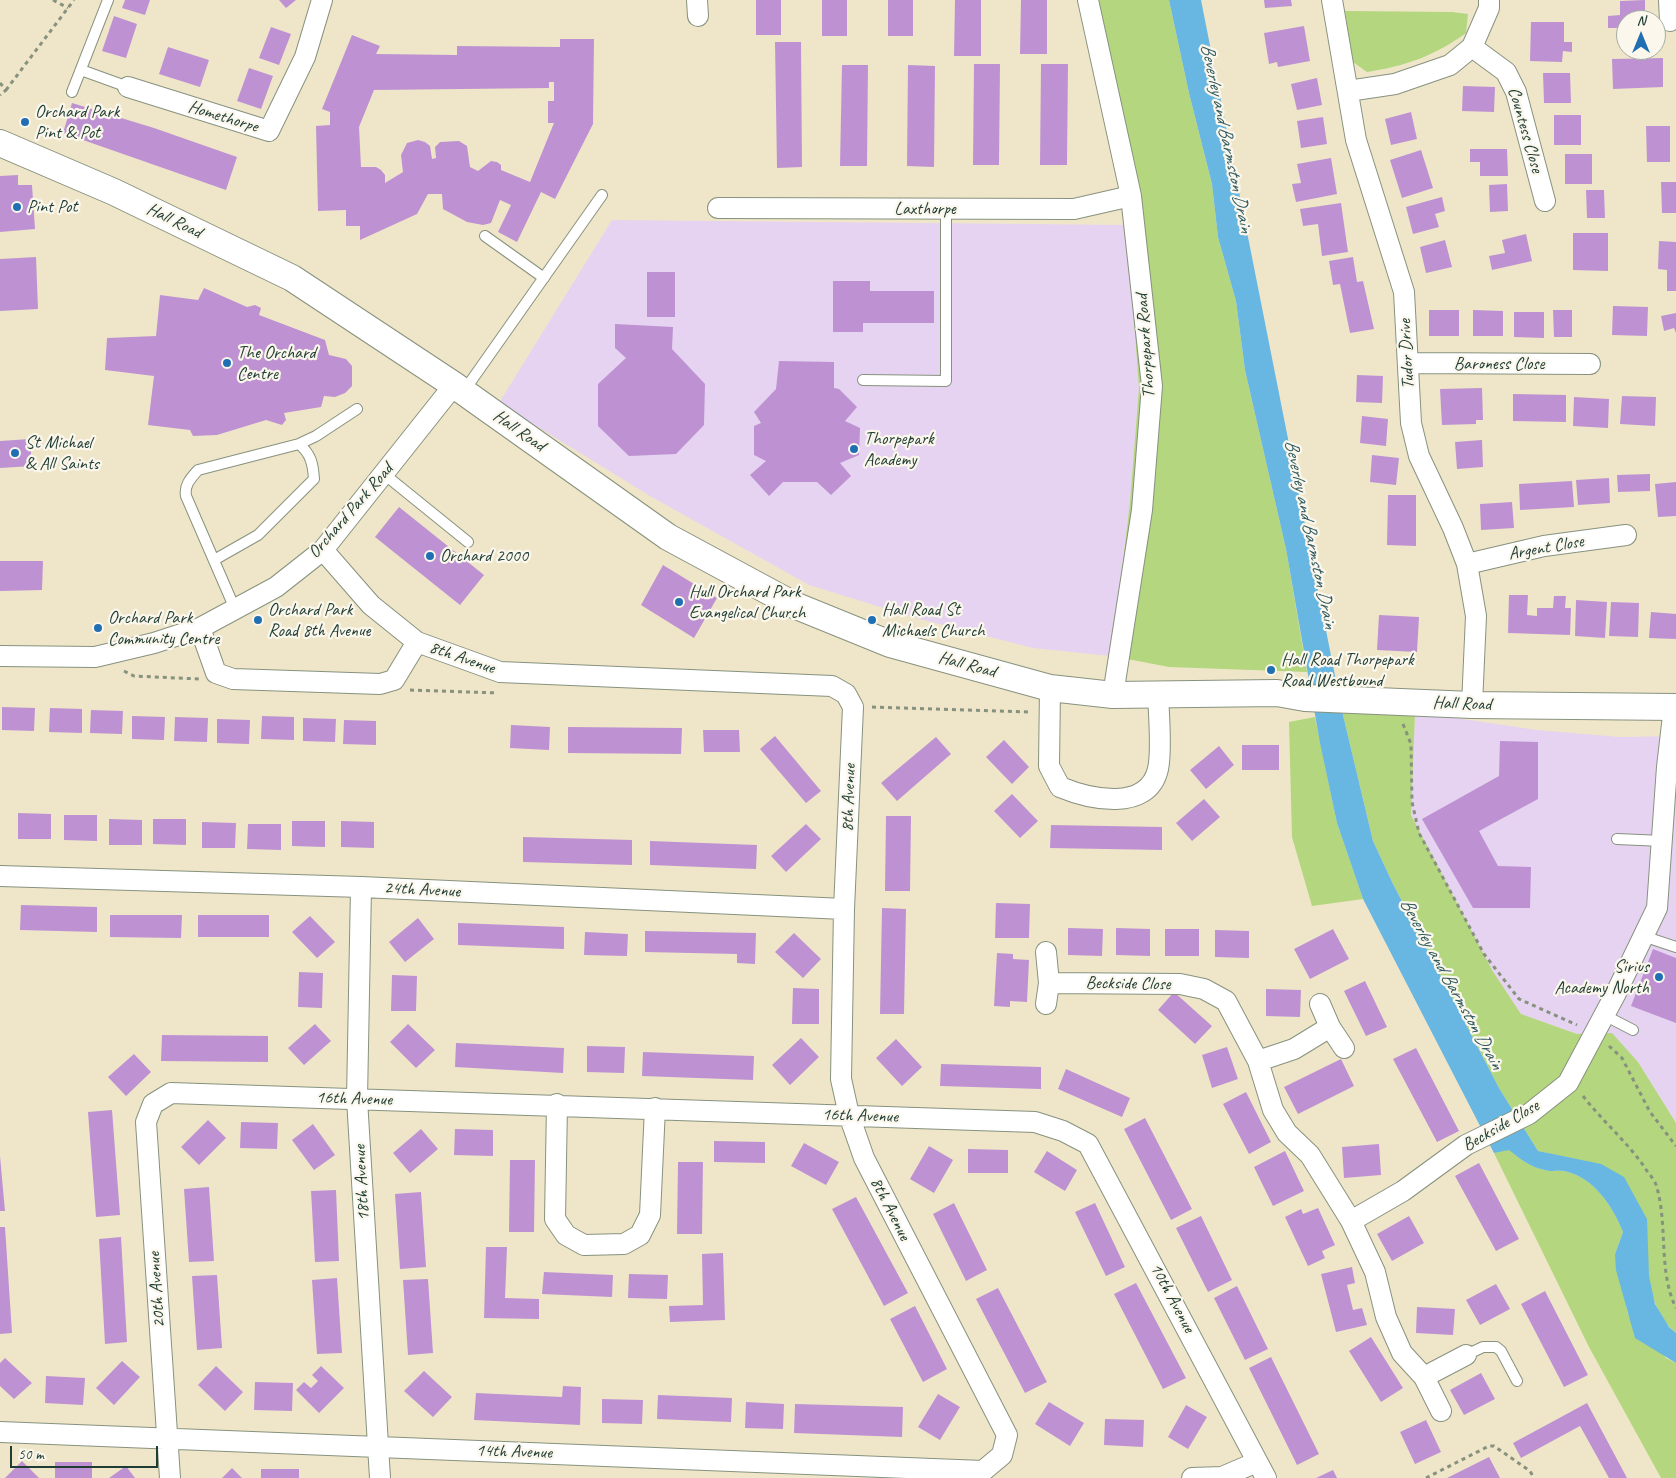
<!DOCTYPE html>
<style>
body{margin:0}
#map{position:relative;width:1676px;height:1478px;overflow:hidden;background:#efe6c9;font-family:Caveat,sans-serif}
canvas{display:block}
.north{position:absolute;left:1616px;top:10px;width:50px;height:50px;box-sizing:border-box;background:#fbf7ec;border:1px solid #a3ada2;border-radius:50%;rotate:0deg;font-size:14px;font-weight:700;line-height:20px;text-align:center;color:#1f3d34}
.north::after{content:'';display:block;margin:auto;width:18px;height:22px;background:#1f6fb2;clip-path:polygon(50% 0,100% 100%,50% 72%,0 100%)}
.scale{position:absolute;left:10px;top:1446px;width:148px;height:22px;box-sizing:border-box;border:2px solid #1f3d34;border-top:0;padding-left:6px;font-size:15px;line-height:18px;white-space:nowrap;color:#1f3d34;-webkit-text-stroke:4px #fbf7ec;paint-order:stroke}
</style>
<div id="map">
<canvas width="1676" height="1478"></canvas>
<div class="north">N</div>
<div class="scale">50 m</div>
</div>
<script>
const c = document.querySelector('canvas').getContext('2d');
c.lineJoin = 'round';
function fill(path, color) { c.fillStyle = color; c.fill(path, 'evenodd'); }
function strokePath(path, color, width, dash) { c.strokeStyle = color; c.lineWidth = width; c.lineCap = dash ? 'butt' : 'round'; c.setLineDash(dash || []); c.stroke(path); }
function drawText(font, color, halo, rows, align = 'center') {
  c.font = font + ' Caveat,sans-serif'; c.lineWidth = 4.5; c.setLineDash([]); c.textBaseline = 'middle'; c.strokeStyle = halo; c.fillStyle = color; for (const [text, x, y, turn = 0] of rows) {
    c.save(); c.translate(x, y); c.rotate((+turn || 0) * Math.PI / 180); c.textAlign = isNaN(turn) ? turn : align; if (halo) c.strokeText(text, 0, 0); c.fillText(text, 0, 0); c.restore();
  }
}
fill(new Path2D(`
 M612 220 1127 225 1139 388 1130 502 1111 656 1033 648 916 618 809 585 650 496 499 403Z
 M1415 712 1537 730 1620 737 1676 736V1123L1638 1062 1612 1034H1577L1521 1014 1492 970 1411 815Z`), '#e5d3f1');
fill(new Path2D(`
 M1086 0H1169L1189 93 1212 184 1218 237 1236 301 1245 370 1286 549 1307 672 1169 667 1112 656 1130 502 1139 388 1127 225Z
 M1345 11 1452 12 1468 14 1466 33C1434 56 1406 66 1367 72L1353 62Z
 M1342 711 1415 712 1411 815 1492 970 1521 1014 1577 1034 1612 1033 1638 1062 1676 1123V1333C1644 1307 1647 1257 1647 1219L1567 1158 1538 1151 1499 1088 1393 884 1373 841Z
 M1315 717 1337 823 1363 899 1312 906 1292 837 1289 722Z
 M1509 1149C1520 1159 1530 1167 1545 1170 1551 1172 1558 1170 1564 1171 1594 1177 1613 1207 1623 1232L1615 1254 1628 1314 1666 1358 1676 1363V1478H1661L1589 1347 1494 1153Z`), '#b3d67f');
fill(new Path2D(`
 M1169 0H1201L1342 711 1373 841 1393 884 1499 1088 1538 1151 1601 1164 1624 1177 1647 1219 1649 1276 1655 1304 1669 1327 1676 1333V1363L1635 1338 1616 1270 1615 1254 1623 1232C1613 1207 1594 1177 1564 1171 1558 1170 1551 1172 1545 1170 1530 1167 1520 1159 1509 1150L1494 1153 1363 899 1337 823 1320 743 1286 549 1245 370 1236 301 1218 237 1212 184 1189 93Z`), '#68b6e2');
fill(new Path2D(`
 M125 0H150L145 15 122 8Z
 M279 0H296L286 8Z
 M756 0H781V35H756Z
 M822 0H847V36H822Z
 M888 0H913V36H888Z
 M955 0H981V56H954Z
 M1021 0H1047V54H1020Z
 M1264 0H1291L1292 6 1265 8Z
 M1645 0V20H1626V28H1608V16L1620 15V1Z
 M114 16 137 24 126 58 102 51Z
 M1531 22H1564V42H1572V52L1563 51 1562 62 1530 61Z
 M1304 26 1310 61 1278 67 1277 62 1269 64 1264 33Z
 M271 27 291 34 279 65 259 58Z
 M352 35 380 46 376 54 457 55V46L560 47V39H594L593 124 555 199 541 192 517 242 498 232 511 205 500 200 491 223 483 225 467 222 443 209 442 194H428L417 214 360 240V226H346V210L318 211 316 126 330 125V112L322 109ZM549 82H554V101H548V123H554L530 182 501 170V165L497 162 491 161 478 171 470 167 467 146 459 141 440 142 435 147 436 158 432 159 430 146 425 142 418 140 407 143 401 155 403 172 385 183V175L381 170 376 167H361L359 127 374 90 549 88Z
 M775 42H801L802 167 777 168Z
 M168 47 209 60 200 87 159 74Z
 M1663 58V87L1613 89 1612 59Z
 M974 64H1000L999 165H973Z
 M1041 64H1068L1067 165H1040Z
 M842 65H868L867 166H840Z
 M908 65 935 66 934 167 907 166Z
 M249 68 273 76 261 109 237 101Z
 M1543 73H1570L1571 103H1544Z
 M1317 78 1322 105 1297 110 1291 84Z
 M1463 86 1495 87 1494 112 1462 111Z
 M72 103 154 128 237 157 226 190 63 133Z
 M1411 112 1417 139 1391 145 1385 119Z
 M1554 115H1581V145H1554Z
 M1323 117 1327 144 1301 148 1297 121Z
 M1646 126H1670V162H1647Z
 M1470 149H1507L1508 176H1480V162H1470Z
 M1421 150 1433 188 1402 198 1390 160Z
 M1565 154H1592V184H1565Z
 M1331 158 1337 194 1296 202 1292 184 1301 183 1297 164Z
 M18 175V185H32L35 229 0 232V176Z
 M1661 182H1676V213H1662Z
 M1507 184 1508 211 1490 212 1489 185Z
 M1586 190H1604L1605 218H1587Z
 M1442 197 1445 211 1435 214 1439 227 1413 234 1406 207Z
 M1341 203 1348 252 1322 256 1318 224 1303 226 1300 209Z
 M1573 233H1608V271L1573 270Z
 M1526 234 1532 261 1492 270 1489 256 1505 253 1502 240Z
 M1445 240 1452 267 1426 273 1420 247Z
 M1659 241 1676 242V291H1667V270L1658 269Z
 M36 257 38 309 0 311V259Z
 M1353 257 1357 282 1363 281 1374 329 1350 333 1340 284 1333 285 1329 261Z
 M647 272H675V317H647Z
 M833 281H870V291H934V323H863V332H833Z
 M204 288 247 307 255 305 261 308 259 315 325 340 329 355 346 359 352 366V386L345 393 335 397 324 396 321 407 284 413 286 420 282 425 266 420 217 435 193 436 190 430 148 425 154 376 105 370 107 338 156 336 160 295 198 300Z
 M1613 306 1648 307 1647 336 1612 335Z
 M1429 310H1459V336H1429Z
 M1473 310 1503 311V336H1473Z
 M1553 310H1572V337H1554Z
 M1514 312H1544V338L1514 337Z
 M1676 313V333L1674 328 1664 331 1661 316Z
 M615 324 673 327 672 349 705 384 704 425 676 454 629 456 598 426V384L626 358 615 348Z
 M779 361 834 362V388L839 389 857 407 845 421 860 428 859 455 840 463 851 476 831 495 817 482H783L769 496 750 475 766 461 754 455V426L761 423 754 412 776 389Z
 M1357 375 1383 376 1382 403 1356 402Z
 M1482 388 1483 420H1476V424L1442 425 1440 389Z
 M1513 394 1566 395V422L1513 421Z
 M1622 396 1656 397 1655 426 1620 424Z
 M1574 397 1609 399 1608 428 1573 426Z
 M1362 416 1388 419 1386 446 1360 443Z
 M30 439 32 466 0 468V441Z
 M1482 440 1483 467 1457 469 1455 442Z
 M1372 455 1399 458 1396 485 1370 482Z
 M1650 474V491L1618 492 1617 475Z
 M1609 478 1610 503 1578 505 1576 480Z
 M1572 481 1574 507 1520 510 1519 484Z
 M1676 482V516L1658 517 1655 484Z
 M1388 495H1416V546L1387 545Z
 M1512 502 1514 528 1481 530 1480 504Z
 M399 507 484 575 460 605 375 537Z
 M0 561H43L42 590 0 591Z
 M663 565 717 598 694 638 641 605Z
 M1509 595H1528L1527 615 1537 616V608H1553L1554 596H1566L1565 608H1571L1570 635 1508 633Z
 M1576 600 1607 602 1605 638 1575 636Z
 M1611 602 1639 603 1638 637 1609 636Z
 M1651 612 1676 614V639L1649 638Z
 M1379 615 1419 617 1417 652 1377 650Z
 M2 707 35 708 34 731 2 730Z
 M50 708 82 709V733L49 732Z
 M91 710 123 711 122 734 90 733Z
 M132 716 165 717 164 740 132 739Z
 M262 716 294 717V740L261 739Z
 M175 717 208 718 207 742 174 741Z
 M303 718 336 719 335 742 303 741Z
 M217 719 250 720 249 744 217 743Z
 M344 720 376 721V745L343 744Z
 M511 725 550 727 549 750 510 748Z
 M568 727 682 728 681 754 568 753Z
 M703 730H739L740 752H704Z
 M775 736 821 791 806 803 760 749Z
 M936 737 951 754 897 801 881 783Z
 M1004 740 1029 767 1012 784 986 757Z
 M1500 741 1538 742V799L1479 831 1498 866 1531 867 1530 908H1473L1422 819 1499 776Z
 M1242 745H1279V770H1242Z
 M1219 746 1234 765 1206 789 1190 770Z
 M1012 794 1038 821 1020 838 994 811Z
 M1204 799 1220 817 1192 841 1176 823Z
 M18 813 51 814V839H18Z
 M64 815H97V841L64 840Z
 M886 816H911L910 891H885Z
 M109 819 142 820V845H109Z
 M153 819H186V845L153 844Z
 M292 821H325V847L292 846Z
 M341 821 374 822V848L341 847Z
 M202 822 236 823 235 848H202Z
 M248 824H281V850L247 849Z
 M806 824 821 839 786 872 771 856Z
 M1051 825 1162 827V850L1050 848Z
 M523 837 632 840V865L523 862Z
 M650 841 757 845 756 869 650 865Z
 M996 903 1030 904 1029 938H995Z
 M21 905 97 907V932L20 930Z
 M882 908 906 909 904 1014H880Z
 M110 915H182L181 938 110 937Z
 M198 915H269V937H198Z
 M310 916 335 942 317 958 292 932Z
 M418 918 434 939 405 962 389 942Z
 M458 923 564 927V949L458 945Z
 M1068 928 1103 929 1102 956 1068 955Z
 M1116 928 1150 929V956L1116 955Z
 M1165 929H1199V956H1165Z
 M1333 929 1349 959 1310 979 1294 949Z
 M1215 930 1249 931V958L1215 957Z
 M645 931 756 933 755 964 737 963V954L645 952Z
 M585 932 628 934 627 956 584 955Z
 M794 933 821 959 803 978 775 952Z
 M1653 949 1676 958V1023L1631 1006Z
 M997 953 1013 954V959L1029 960 1027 1002 1010 1001V1007L994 1006Z
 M299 972 323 973 322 1008 298 1007Z
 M392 975 417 976 416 1011H391Z
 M1365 981 1387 1027 1366 1036 1344 991Z
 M793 988 819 989V1024H792Z
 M1266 989 1301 990 1300 1017 1266 1016Z
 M1174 992 1212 1026 1195 1044 1158 1010Z
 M315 1024 331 1041 304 1065 288 1048Z
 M408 1024 435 1050 416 1068 390 1042Z
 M162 1035 268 1036V1062L161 1061Z
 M801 1038 819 1057 790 1085 772 1065Z
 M896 1039 922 1067 902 1086 876 1058Z
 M456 1043 564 1048 563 1073 455 1067Z
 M587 1046 625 1047 624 1073 587 1072Z
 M1227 1047 1238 1079 1212 1088 1202 1055Z
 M1416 1048 1459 1131 1437 1142 1393 1059Z
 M643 1052 754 1056 753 1080 642 1076Z
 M134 1054 151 1072 126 1096 108 1077Z
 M1341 1059 1354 1086 1298 1114 1284 1087Z
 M941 1064 1041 1067V1089L940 1086Z
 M1066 1069 1130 1098 1122 1117 1058 1089Z
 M1246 1092 1271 1142 1249 1154 1223 1104Z
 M112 1110 120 1215 96 1217 88 1112Z
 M1145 1118 1192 1209 1171 1220 1124 1129Z
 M208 1120 226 1138 199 1165 181 1147Z
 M241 1122 278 1123 277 1149 240 1148Z
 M313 1124 335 1155 314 1170 292 1140Z
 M421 1129 438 1149 410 1173 393 1153Z
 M455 1129 493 1130V1156L454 1155Z
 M714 1141 765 1142V1163L714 1162Z
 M804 1143 839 1162 826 1185 791 1166Z
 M1379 1144 1381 1175 1344 1178 1342 1147Z
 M929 1146 953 1160 934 1193 910 1179Z
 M968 1149 1008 1150V1173H968Z
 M1047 1151 1077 1170 1065 1191 1034 1172Z
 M1285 1151 1304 1191 1273 1206 1254 1167Z
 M0 1156 5 1211H0Z
 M510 1160H535L534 1232H509Z
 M678 1162H703L702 1234H677Z
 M1479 1163 1519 1239 1496 1251 1455 1176Z
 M209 1187 214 1261 189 1262 184 1189Z
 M336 1190 339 1261 315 1262 311 1191Z
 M421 1192 426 1267 400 1269 395 1194Z
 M856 1197 908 1293 884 1306 832 1209Z
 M954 1203 987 1270 966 1281 933 1214Z
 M1095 1203 1125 1267 1106 1276 1075 1212Z
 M1318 1208 1335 1245 1322 1251 1325 1258 1308 1266 1285 1217 1301 1209 1303 1214Z
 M1201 1216 1232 1280 1208 1292 1176 1228Z
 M1409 1216 1424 1243 1392 1261 1377 1234Z
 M0 1227H5L12 1333 0 1334Z
 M121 1237 127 1342 105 1344 99 1239Z
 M486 1247H507L505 1298 539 1299V1319L484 1318Z
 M723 1253 725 1320 670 1322 669 1306 703 1305 702 1254Z
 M1352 1267 1355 1283 1347 1285 1353 1310 1362 1308 1367 1325 1336 1332 1321 1274Z
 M544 1272 613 1275 612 1297 542 1294Z
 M629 1274 668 1275 667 1299 628 1298Z
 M217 1275 222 1348 197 1350 192 1276Z
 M337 1278 342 1353 317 1354 312 1280Z
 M428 1279 433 1353 408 1355 403 1280Z
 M1136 1283 1186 1378 1163 1389 1114 1294Z
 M1496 1284 1510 1309 1480 1325 1466 1300Z
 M1237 1286 1268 1349 1245 1360 1214 1298Z
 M998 1288 1047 1382 1025 1393 976 1299Z
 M1545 1291 1588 1375 1564 1387 1521 1304Z
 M915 1306 947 1369 923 1382 890 1319Z
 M1417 1307 1455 1309 1453 1335 1416 1333Z
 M1371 1337 1403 1388 1381 1402 1349 1351Z
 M1271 1357 1319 1454 1297 1465 1249 1368Z
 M5 1358 32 1383 14 1399 0 1386V1363Z
 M122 1361 140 1377 114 1405 96 1388Z
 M216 1366 243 1392 225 1411 198 1385Z
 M321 1366 344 1388 319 1413 296 1390 304 1382 311 1388 318 1381 312 1375Z
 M424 1371 452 1397 433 1417 404 1391Z
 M1481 1373 1495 1399 1464 1415 1450 1390Z
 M46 1376 85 1378 83 1405 45 1403Z
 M255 1382 293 1383 292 1411 254 1410Z
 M563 1386 581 1387 580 1425 474 1420 476 1393 562 1397Z
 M938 1394 960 1407 940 1440 918 1427Z
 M658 1395 732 1398 731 1422 657 1419Z
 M602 1399 643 1400 642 1424 602 1423Z
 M746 1402 784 1404 783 1429 745 1428Z
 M1049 1402 1084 1423 1070 1446 1035 1424Z
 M1587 1403 1627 1478H1609L1580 1426 1521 1458 1513 1443Z
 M795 1404 903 1407 902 1437 794 1433Z
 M1186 1405 1207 1417 1188 1449 1168 1437Z
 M1105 1419 1144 1420 1143 1447 1104 1445Z
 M1426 1420 1441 1452 1415 1464 1400 1432Z
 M1489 1457 1500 1478H1447Z
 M22 1461 39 1478H5Z
 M55 1462H92V1478H55Z
 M126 1466 135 1478H109Z
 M232 1468 242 1478H222Z
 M261 1469H299V1478H261Z
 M1333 1470 1337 1478H1316Z`), '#be92d2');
const service = new Path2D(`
 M81 70 128 87
 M72 92 108 0
 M485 236 544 278
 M863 380 946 381V209
 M464 391 602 195
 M384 474 468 542
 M214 560 258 535 314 479C313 464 311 454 299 444
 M235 609 186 496C184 485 191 478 198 470L299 444 316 436 357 409
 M1617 839 1663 841
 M1643 936 1676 947
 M1604 1015 1633 1030
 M1466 1355 1483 1347H1496L1501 1351 1517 1381`);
const minor = new Path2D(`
 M697 0 698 16
 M1088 0 1131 196 1152 386 1142 510 1113 695
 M1332 0 1356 140 1404 292 1411 423 1419 456 1453 528 1467 564 1476 616 1472 705
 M1669 0 1670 21
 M1472 47 1506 72 1516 92 1545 201
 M128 87 269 131 305 57 322 0
 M1348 91 1395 84 1450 65 1472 47 1489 8V0
 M718 208 1074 209 1131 196
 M1408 363 1590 364
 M1467 564 1544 546 1626 535
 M200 628 216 673 233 679 380 684 394 680 417 642
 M0 656 95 657 154 643 200 628 276 587 323 550 454 385
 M1050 688 1049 766 1060 787C1089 799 1148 813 1158 769 1162 751 1159 715 1158 696
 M0 876 361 887 844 909
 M361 887 357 1099 380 1478
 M1049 983 1180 984 1204 989 1226 1001 1258 1061 1273 1110 1287 1133 1310 1155 1351 1221 1375 1272 1386 1317 1402 1353 1424 1377 1441 1411
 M1046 1004 1049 983 1046 952
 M1320 1004 1330 1027 1344 1048
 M1258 1061 1294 1049 1330 1027
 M557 1104 555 1219 566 1235 584 1245 624 1244 640 1235 650 1215 655 1108
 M1351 1221 1403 1191 1466 1145 1529 1114 1568 1083 1616 993 1657 908 1667 767 1674 707
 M1424 1377 1466 1355
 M0 1432 983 1471 1002 1455 1007 1435 864 1158 849 1115 841 1079 844 909 853 707 846 694 832 686 500 672 417 642 371 605 323 550
 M170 1478 146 1122 153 1104 171 1093 1035 1122 1063 1131 1088 1144 1266 1478
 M1192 1478 1222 1477 1257 1462`);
const tertiary = new Path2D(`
 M0 143 114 192 292 278 454 385 668 537 794 605 890 644 1050 688 1113 695 1277 693 1305 698 1472 705 1676 707`);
strokePath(service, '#87927e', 12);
strokePath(minor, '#87927e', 22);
strokePath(tertiary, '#87927e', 28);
strokePath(new Path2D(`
 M53 0 68 8
 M0 83 6 90 0 95
 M6 90 74 0
 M124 671 134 676 199 679
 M410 690 498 693
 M872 707 1030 712
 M1403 724 1411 744 1412 802 1419 833 1484 954 1519 999 1577 1025
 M1609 1046 1622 1058 1650 1112 1676 1146
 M1583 1096C1603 1122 1629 1143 1647 1171 1651 1176 1656 1182 1657 1188 1668 1227 1658 1271 1676 1308
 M1426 1478 1489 1446H1494L1530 1471 1534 1478`), '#87927e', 3, [4, 4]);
strokePath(service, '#fff', 10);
strokePath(minor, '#fff', 20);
strokePath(tertiary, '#fff', 26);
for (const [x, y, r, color] of [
 [25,122,5,"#1f6fb2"],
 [17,207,5,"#1f6fb2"],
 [227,363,5,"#1f6fb2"],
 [854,449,5,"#1f6fb2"],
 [15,453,5,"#1f6fb2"],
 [430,556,5,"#1f6fb2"],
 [679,602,5,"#1f6fb2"],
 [258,620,5,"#1f6fb2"],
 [872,620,5,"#1f6fb2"],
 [98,628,5,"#1f6fb2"],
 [1271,670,5,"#1f6fb2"],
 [1659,977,5,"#1f6fb2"]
]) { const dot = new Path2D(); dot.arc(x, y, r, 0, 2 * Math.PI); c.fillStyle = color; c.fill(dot); strokePath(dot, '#fbf7ec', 2); }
drawText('18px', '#1f3d34', '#fbf7ec', [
 ["Orchard Park",35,112],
 ["Pint & Pot",35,133],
 ["Pint Pot",27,207],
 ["The Orchard",237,353],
 ["Centre",237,374],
 ["Thorpepark",864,439],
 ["Academy",864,460],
 ["St Michael",25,443],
 ["& All Saints",25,464],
 ["Orchard 2000",440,556],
 ["Hull Orchard Park",689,592],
 ["Evangelical Church",689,613],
 ["Orchard Park",268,610],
 ["Road 8th Avenue",268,631],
 ["Hall Road St",882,610],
 ["Michaels Church",882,631],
 ["Orchard Park",108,618],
 ["Community Centre",108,639],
 ["Hall Road Thorpepark",1281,660],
 ["Road Westbound",1281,681],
 ["Sirius",1649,967,"right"],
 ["Academy North",1649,988,"right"]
], 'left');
drawText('18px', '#1f3d34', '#fbf7ec', [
 ["Homethorpe",223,117,17],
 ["Countess Close",1525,130,74],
 ["Laxthorpe",925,209],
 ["Hall Road",174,221,26],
 ["Thorpepark Road",1146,346,-94],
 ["Tudor Drive",1407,354,-93],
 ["Baroness Close",1499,364],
 ["Hall Road",519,431,35],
 ["Orchard Park Road",351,511,-49],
 ["Argent Close",1546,548,-10],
 ["8th Avenue",462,658,19],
 ["Hall Road",967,665,15],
 ["Hall Road",1462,704,2],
 ["8th Avenue",849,798,-88],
 ["24th Avenue",422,890,3],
 ["Beckside Close",1128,984,1],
 ["16th Avenue",354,1099,2],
 ["16th Avenue",860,1116,2],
 ["Beckside Close",1501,1126,-30],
 ["18th Avenue",362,1183,-93],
 ["8th Avenue",890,1209,63],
 ["20th Avenue",157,1290,-94],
 ["10th Avenue",1172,1298,62],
 ["14th Avenue",514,1452,2]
]);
drawText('italic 19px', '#315b60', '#fbf7ec', [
 ["Beverley and Barmston Drain",1226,138,78],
 ["Beverley and Barmston Drain",1310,534,78],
 ["Beverley and Barmston Drain",1451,984,61]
]);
</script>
